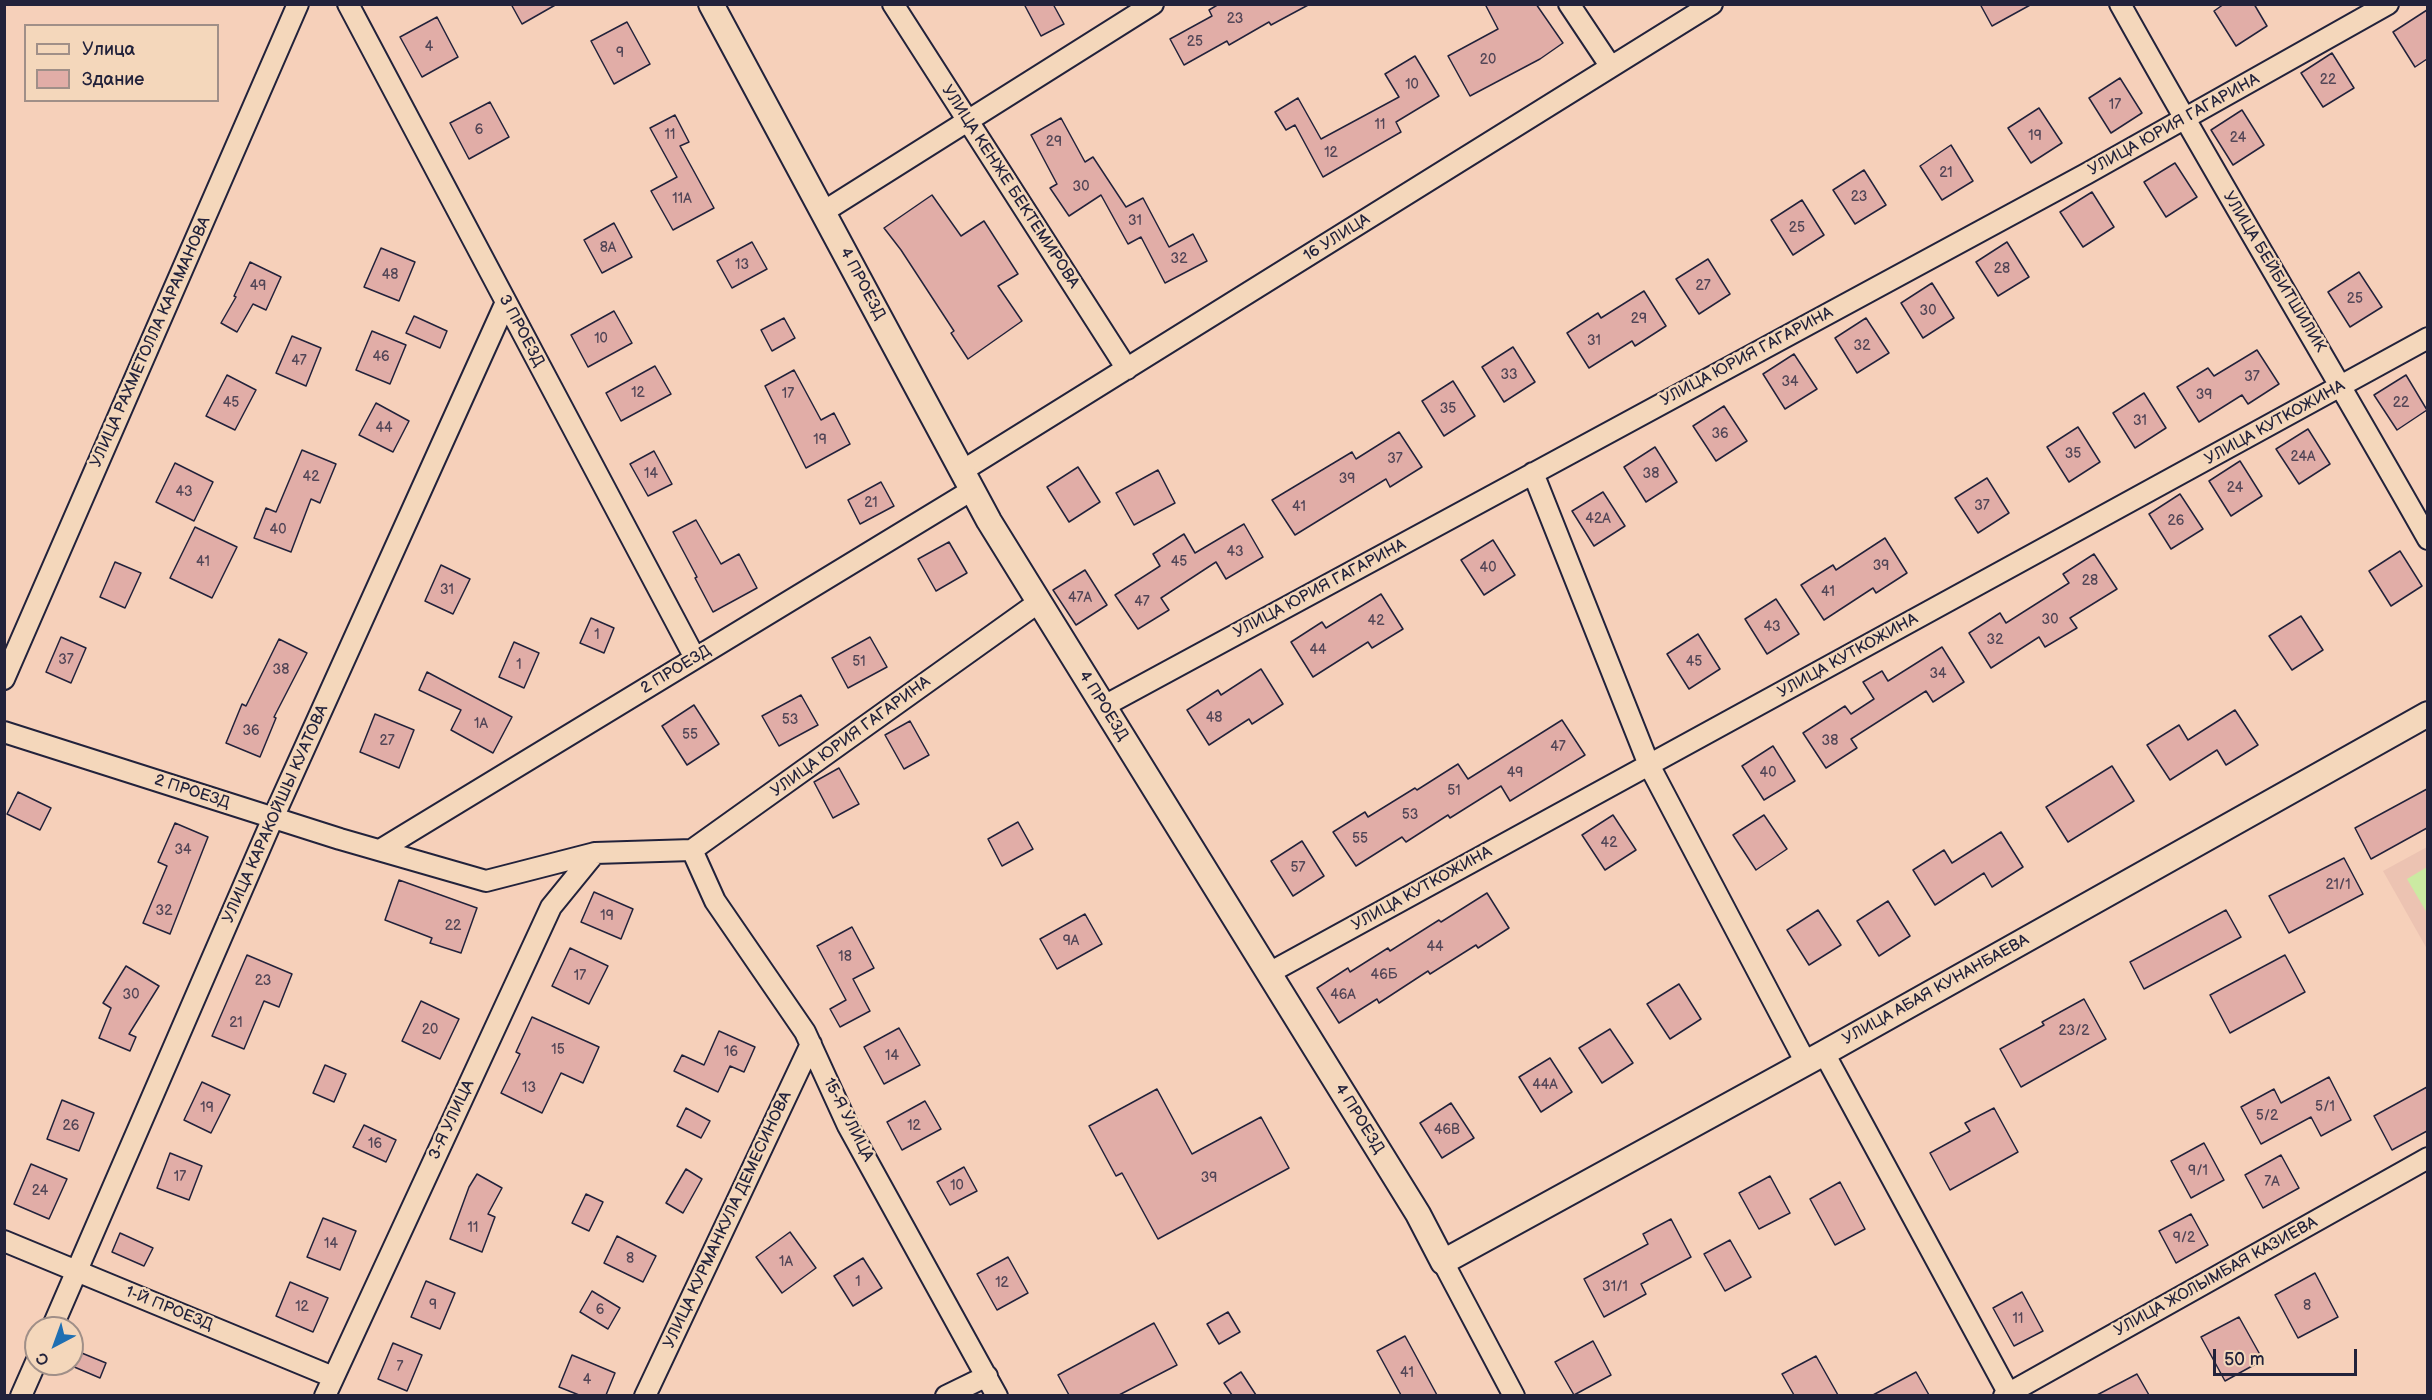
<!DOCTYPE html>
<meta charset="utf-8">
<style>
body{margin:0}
#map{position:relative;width:2432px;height:1400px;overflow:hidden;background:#f6d0ba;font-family:"Balsamiq Sans",sans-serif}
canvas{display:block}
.frame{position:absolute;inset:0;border:6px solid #22223b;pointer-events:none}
.legend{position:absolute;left:24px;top:24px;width:195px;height:78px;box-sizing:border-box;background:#f4d7bb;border:2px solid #a08f88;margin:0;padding:8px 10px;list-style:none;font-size:18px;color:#22223b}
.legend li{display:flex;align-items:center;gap:12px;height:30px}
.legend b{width:30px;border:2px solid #a08f88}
.north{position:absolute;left:24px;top:1316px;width:60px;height:60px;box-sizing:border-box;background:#f4d7bb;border:2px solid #a08f88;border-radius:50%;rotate:221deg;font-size:16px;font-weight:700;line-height:24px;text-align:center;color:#22223b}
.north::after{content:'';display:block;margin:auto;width:21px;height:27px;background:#1f6fb2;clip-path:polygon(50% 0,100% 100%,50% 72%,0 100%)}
.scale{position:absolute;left:2213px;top:1349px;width:144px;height:27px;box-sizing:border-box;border:3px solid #22223b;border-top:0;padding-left:8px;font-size:18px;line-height:21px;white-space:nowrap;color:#22223b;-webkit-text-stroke:4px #f4d7bb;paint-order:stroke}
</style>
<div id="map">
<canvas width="2432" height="1400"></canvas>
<div class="frame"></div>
<ul class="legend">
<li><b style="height:8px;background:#f4d7bb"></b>Улица</li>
<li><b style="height:16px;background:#e1ada7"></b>Здание</li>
</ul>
<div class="north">С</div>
<div class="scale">50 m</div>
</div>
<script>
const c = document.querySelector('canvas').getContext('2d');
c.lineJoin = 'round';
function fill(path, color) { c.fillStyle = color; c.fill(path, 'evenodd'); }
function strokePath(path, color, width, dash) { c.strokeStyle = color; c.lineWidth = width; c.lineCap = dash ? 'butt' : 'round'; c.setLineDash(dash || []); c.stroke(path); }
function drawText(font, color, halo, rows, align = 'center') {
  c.font = font + ' "Balsamiq Sans",sans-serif'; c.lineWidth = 5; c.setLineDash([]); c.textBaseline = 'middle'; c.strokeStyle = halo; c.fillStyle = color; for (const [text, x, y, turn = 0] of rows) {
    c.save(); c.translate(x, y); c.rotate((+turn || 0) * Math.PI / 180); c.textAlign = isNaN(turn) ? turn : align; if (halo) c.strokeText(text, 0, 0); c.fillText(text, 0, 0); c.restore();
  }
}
fill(new Path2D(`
 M2427 847V949L2383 871Z`), '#ecc3b2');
fill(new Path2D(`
 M2427 867V913L2407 879Z`), '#cbeaa2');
const building = new Path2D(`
 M511 4H557L522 24Z
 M1024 4H1053L1064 24 1041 36Z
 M1219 4H1310L1271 25 1269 22 1229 45 1227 41 1184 65 1170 39 1212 16 1209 10Z
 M1485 4H1536L1563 43 1540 59 1470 96 1448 56 1498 29Z
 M1980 4H2032L1992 26Z
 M2224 4H2254L2267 26 2236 46 2214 11Z
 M2427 10V59L2415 67 2393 32Z
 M437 17 458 57 422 77 400 37Z
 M627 22 650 64 614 84 591 41Z
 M2332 53 2354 88 2323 107 2301 73Z
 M1415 56 1439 96 1396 122 1401 132 1323 177 1295 125 1286 130 1275 112 1298 98 1321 139 1399 97 1385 74Z
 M2120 78 2142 113 2111 133 2089 98Z
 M490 102 509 137 469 159 450 123Z
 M2039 108 2062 143 2031 163 2008 128Z
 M2242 110 2264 145 2233 165 2211 130Z
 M675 115 689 142 680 146 714 208 673 230 651 191 677 177 650 128Z
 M1061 118 1085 162 1093 157 1126 207 1143 198 1169 247 1193 234 1207 261 1165 283 1141 237 1128 244 1101 195 1069 216 1050 188 1057 184 1031 135Z
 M1951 145 1973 181 1942 200 1920 166Z
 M2175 163 2197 197 2166 217 2144 182Z
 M1864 170 1886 205 1855 224 1833 190Z
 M2092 192 2114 227 2083 247 2060 212Z
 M932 195 961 236 984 221 1018 274 998 286 1022 321 968 359 951 333 954 331 901 250 884 228Z
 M1802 200 1824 235 1793 255 1771 220Z
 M614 223 632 257 602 273 584 240Z
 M752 242 767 269 732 288 717 261Z
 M2007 242 2029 277 1998 296 1976 262Z
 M381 248 415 262 399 301 364 287Z
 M1708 259 1730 294 1699 314 1676 279Z
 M250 262 281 277 266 310 253 304 237 332 221 323 236 297 234 296Z
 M2359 272 2382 307 2350 327 2328 292Z
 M1932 283 1954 318 1923 338 1901 303Z
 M1644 291 1666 326 1635 346 1632 341 1589 368 1567 333 1598 313 1601 318Z
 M614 311 632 343 588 367 571 335Z
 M414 316 447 331 440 348 406 333Z
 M784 318 795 338 772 351 761 330Z
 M1866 318 1889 353 1857 373 1835 338Z
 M372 331 406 345 390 384 356 370Z
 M292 336 321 348 306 386 276 373Z
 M1513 347 1535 382 1504 402 1482 367Z
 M2257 350 2279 384 2248 404 2242 395 2199 422 2177 387 2208 368 2214 376Z
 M1794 354 1817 389 1785 409 1763 374Z
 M655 366 671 394 621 421 606 393Z
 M794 370 821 420 834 413 850 444 806 468 765 386Z
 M227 375 256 390 235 430 206 416Z
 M2406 375 2427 410 2397 430 2374 395Z
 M1453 381 1475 416 1444 436 1422 401Z
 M2144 393 2166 428 2135 448 2113 413Z
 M376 403 409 421 393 452 359 435Z
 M1724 406 1747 441 1716 461 1693 426Z
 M2078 427 2100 462 2069 482 2047 447Z
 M2308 429 2330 464 2299 484 2276 449Z
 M1399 432 1422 467 1390 487 1386 479 1295 535 1272 500 1352 452 1356 459Z
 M1655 447 1677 482 1646 502 1624 467Z
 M302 450 336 464 320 503 311 499 291 552 254 538 266 508 276 512Z
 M654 451 672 484 648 496 630 464Z
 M2240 461 2262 496 2231 516 2209 481Z
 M175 463 213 482 194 521 156 502Z
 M1078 467 1100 502 1069 522 1047 487Z
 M1158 470 1175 503 1134 525 1116 493Z
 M1987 478 2009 513 1978 533 1955 498Z
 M881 482 894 506 860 524 848 500Z
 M1603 492 1625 526 1594 546 1572 511Z
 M2180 494 2203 529 2171 549 2149 514Z
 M696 520 721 564 739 554 757 588 713 612 695 578 697 577 673 532Z
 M1244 524 1263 557 1226 579 1216 562 1161 598 1169 610 1138 629 1115 595 1160 566 1153 554 1184 534 1195 553Z
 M195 527 237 547 212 598 170 578Z
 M1885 538 1907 573 1876 593 1873 588 1824 620 1801 585 1833 565 1836 570Z
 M1493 540 1515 575 1484 595 1461 560Z
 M949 542 967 573 936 591 918 559Z
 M2400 551 2422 586 2391 606 2369 571Z
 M2094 554 2117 589 2070 618 2077 628 2045 647 2039 637 1991 668 1969 633 2000 613 2006 623 2069 583 2063 574Z
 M115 562 141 573 125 608 100 597Z
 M441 565 470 579 453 614 425 601Z
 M1085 570 1107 605 1076 625 1053 590Z
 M1381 594 1403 629 1372 648 1368 642 1313 677 1291 642 1322 622 1326 628Z
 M1776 599 1799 634 1767 654 1745 619Z
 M2301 616 2323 650 2292 670 2269 636Z
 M591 618 614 628 604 653 580 643Z
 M1698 634 1720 669 1689 689 1667 654Z
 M61 637 86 648 71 683 46 672Z
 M870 637 887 667 848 688 832 658Z
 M279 639 307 653 274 717 276 718 260 757 226 743 242 704 246 706Z
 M514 642 539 653 524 688 499 677Z
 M1942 647 1964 682 1933 702 1926 691 1851 739 1857 748 1826 768 1803 733 1845 706 1851 714 1874 699 1863 682 1882 671 1888 681Z
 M1261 669 1283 704 1252 724 1249 719 1209 745 1187 710 1218 690 1221 695Z
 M427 672 512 717 493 753 451 730 461 710 419 690Z
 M801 695 818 725 779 746 762 716Z
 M694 705 719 744 687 765 662 726Z
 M2235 710 2258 745 2226 765 2217 750 2170 780 2147 745 2179 725 2188 740Z
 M375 714 414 730 399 768 360 752Z
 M1562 720 1585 755 1510 801 1501 786 1450 818 1448 815 1406 842 1402 837 1356 866 1333 832 1365 812 1368 817 1415 788 1417 790 1458 764 1468 779Z
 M910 721 929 755 904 769 885 735Z
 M1773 746 1795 781 1764 800 1742 766Z
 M2112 766 2134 801 2068 842 2046 807Z
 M839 768 859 804 833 818 814 782Z
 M2427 789V828L2371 859 2355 828Z
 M18 792 51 808 40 830 7 814Z
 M1613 815 1636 850 1605 870 1582 835Z
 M1764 815 1787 849 1756 870 1733 835Z
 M1018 822 1033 849 1002 866 988 839Z
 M175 823 208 837 170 934 143 923 167 866 158 862Z
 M2001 832 2023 867 1992 887 1984 873 1935 905 1913 870 1944 850 1952 863Z
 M1302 841 1324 876 1293 896 1271 861Z
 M2344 858 2363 894 2289 933 2269 896Z
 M399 880 477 908 461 953 430 943 432 938 385 920Z
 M594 892 633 909 621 939 581 922Z
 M1487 893 1509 928 1478 948 1476 945 1430 974 1428 971 1379 1003 1377 999 1339 1023 1317 988 1348 968 1350 972 1388 948 1390 951 1439 920 1441 922Z
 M1888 901 1910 936 1879 956 1857 921Z
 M1818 910 1841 945 1809 965 1787 930Z
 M2226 910 2241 937 2144 989 2130 962Z
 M1085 914 1102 944 1057 969 1040 939Z
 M852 927 874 968 853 979 870 1011 840 1027 830 1009 846 1000 817 946Z
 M570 948 608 966 589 1004 552 986Z
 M247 955 292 974 279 1007 264 1001 244 1049 212 1036Z
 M2285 955 2305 992 2230 1033 2210 995Z
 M126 966 159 986 129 1034 136 1037 130 1051 99 1038 111 1008 103 1003Z
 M1679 984 1701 1019 1670 1039 1647 1004Z
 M2084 999 2106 1039 2021 1087 2000 1049 2044 1025 2042 1022Z
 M421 1001 459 1019 440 1059 402 1041Z
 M532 1017 599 1047 583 1083 561 1073 542 1113 501 1093 520 1054 516 1052Z
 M899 1028 920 1065 884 1084 864 1047Z
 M1610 1029 1633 1063 1602 1083 1579 1048Z
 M719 1031 755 1047 744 1072 730 1066 718 1092 674 1071 682 1055 704 1065Z
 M1550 1058 1572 1092 1541 1112 1519 1077Z
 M325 1065 346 1074 334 1102 313 1093Z
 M2329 1077 2351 1120 2321 1136 2311 1117 2261 1144 2241 1107 2274 1089 2281 1103Z
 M202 1082 230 1095 211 1133 184 1120Z
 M2427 1087V1131L2392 1150 2374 1116Z
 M1157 1089 1192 1154 1261 1117 1289 1168 1158 1239 1122 1173 1116 1176 1089 1126Z
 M62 1100 94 1113 79 1151 47 1139Z
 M925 1101 941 1129 902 1150 887 1122Z
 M1451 1103 1474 1138 1442 1158 1420 1123Z
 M686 1108 710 1121 701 1138 677 1126Z
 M1994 1108 2018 1152 1950 1190 1930 1153 1970 1131 1965 1123Z
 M364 1125 396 1140 386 1162 353 1147Z
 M2204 1143 2224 1180 2191 1198 2171 1161Z
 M170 1153 202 1166 189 1200 157 1188Z
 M2281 1155 2299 1188 2263 1208 2245 1175Z
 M31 1164 67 1179 49 1219 14 1204Z
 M964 1167 977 1191 950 1205 937 1182Z
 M686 1169 702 1179 683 1213 666 1203Z
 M477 1174 502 1188 488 1214 495 1217 482 1252 450 1239 469 1187Z
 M1770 1176 1790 1213 1759 1229 1739 1193Z
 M1840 1182 1865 1229 1835 1245 1810 1199Z
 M586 1194 603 1202 589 1231 572 1223Z
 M2191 1214 2208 1245 2176 1263 2159 1231Z
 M323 1218 356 1231 340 1270 307 1257Z
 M1671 1219 1691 1257 1641 1284 1646 1294 1604 1317 1584 1279 1648 1244 1643 1234Z
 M790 1232 816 1268 782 1293 756 1257Z
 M120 1233 153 1248 144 1266 112 1252Z
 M617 1236 656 1256 643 1282 604 1263Z
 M1730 1240 1751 1277 1725 1291 1704 1254Z
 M1008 1257 1028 1293 997 1310 977 1274Z
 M863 1258 882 1288 853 1306 834 1276Z
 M2315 1273 2338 1317 2298 1338 2275 1295Z
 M426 1281 455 1293 440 1329 411 1317Z
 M290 1282 328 1298 313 1332 276 1316Z
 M592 1291 620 1308 608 1329 580 1312Z
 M2022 1292 2043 1331 2014 1346 1993 1308Z
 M1228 1312 1240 1332 1219 1344 1207 1324Z
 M2239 1317 2263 1360 2225 1381 2201 1337Z
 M1154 1323 1177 1365 1119 1395H1069L1058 1375Z
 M1405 1336 1437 1395H1401L1377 1351Z
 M1593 1341 1611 1375 1574 1395 1555 1362Z
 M393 1343 422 1355 407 1391 378 1379Z
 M72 1349 106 1363 100 1378 72 1366Z
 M572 1355 615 1373 606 1395H579L559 1387Z
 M1816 1356 1838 1395H1794L1782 1374Z
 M1241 1372 1256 1395H1232L1224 1383Z
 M1916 1372 1929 1395H1873Z
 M2137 1374 2149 1395H2097Z`);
fill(building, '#e1ada7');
strokePath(building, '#22223b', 1.5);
const minor = new Path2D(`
 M348 4 695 658
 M893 4 1127 369
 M1569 4 1611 67
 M2120 4C2220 184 2327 360 2428 539
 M823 212 1153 4
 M962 471 1712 4
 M1533 473 1649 765 1806 1063
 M4 679 298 4
 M1104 706 2086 174 2388 4
 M4 732 340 839 486 881 595 853 692 850
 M380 850 972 490
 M692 850 715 901 805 1032 848 1126 997 1396
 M692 850 1039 602
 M1269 973 2428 338
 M1824 1053 2010 1396
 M4 1241 333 1377
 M1443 1262 1514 1396
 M52 1328 273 818 506 302
 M21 1396 36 1362
 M325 1396 551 907 595 853
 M645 1396 811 1044
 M946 1396 987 1376
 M2004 1396 2428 1158`);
const tertiary = new Path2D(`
 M711 4 989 521 1418 1214 1443 1262 1824 1053 2428 714`);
strokePath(minor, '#22223b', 24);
strokePath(tertiary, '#22223b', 28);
strokePath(minor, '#f4d7bb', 20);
strokePath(tertiary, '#f4d7bb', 24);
drawText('14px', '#524556', null, [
 ["23",1235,19],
 ["25",1195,42],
 ["4",429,47],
 ["9",620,53],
 ["20",1488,60],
 ["22",2328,80],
 ["10",1412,85],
 ["17",2115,105],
 ["11",1380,125],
 ["6",479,130],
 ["11",670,135],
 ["19",2035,136],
 ["24",2238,138],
 ["29",1054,142],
 ["12",1331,153],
 ["21",1946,173],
 ["30",1081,187],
 ["23",1859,197],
 ["11А",682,199],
 ["31",1135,221],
 ["25",1797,228],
 ["8А",608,248],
 ["32",1179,259],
 ["13",742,265],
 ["28",2002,269],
 ["48",390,275],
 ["49",258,286],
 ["27",1703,286],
 ["25",2355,299],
 ["30",1928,311],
 ["29",1639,319],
 ["10",601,339],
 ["31",1594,341],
 ["32",1862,346],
 ["46",381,357],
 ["47",299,361],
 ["33",1509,375],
 ["37",2252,377],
 ["34",1790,382],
 ["12",638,393],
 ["17",788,394],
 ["39",2204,395],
 ["45",231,403],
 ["22",2401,403],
 ["35",1448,409],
 ["31",2140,421],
 ["44",384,428],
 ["36",1720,434],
 ["19",820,440],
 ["35",2073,454],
 ["24А",2303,457],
 ["37",1395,459],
 ["14",651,474],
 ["38",1651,474],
 ["42",311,477],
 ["39",1347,479],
 ["24",2235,488],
 ["43",184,492],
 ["21",871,503],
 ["37",1982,506],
 ["41",1299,507],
 ["42А",1598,519],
 ["26",2176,521],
 ["40",278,530],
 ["43",1235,552],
 ["41",203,562],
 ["45",1179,562],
 ["39",1881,566],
 ["40",1488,568],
 ["28",2090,581],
 ["31",447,590],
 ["41",1828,592],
 ["47А",1080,598],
 ["47",1142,602],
 ["30",2050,620],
 ["42",1376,621],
 ["43",1772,627],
 ["1",597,635],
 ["32",1995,640],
 ["44",1318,650],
 ["37",66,660],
 ["51",859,662],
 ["45",1694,662],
 ["1",519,665],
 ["38",281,670],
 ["34",1938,674],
 ["48",1214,718],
 ["53",790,720],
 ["1А",481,724],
 ["36",251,731],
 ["55",690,735],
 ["27",387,741],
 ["38",1830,741],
 ["47",1558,747],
 ["49",1515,773],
 ["40",1768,773],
 ["51",1454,791],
 ["53",1410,815],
 ["55",1360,839],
 ["42",1609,843],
 ["34",183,850],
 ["57",1298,868],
 ["21/1",2338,885],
 ["32",164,911],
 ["19",607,916],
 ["22",453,926],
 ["9А",1071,941],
 ["44",1435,947],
 ["18",845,957],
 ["46Б",1384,975],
 ["17",580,976],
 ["23",263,981],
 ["30",131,995],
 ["46А",1343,995],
 ["21",236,1023],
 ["20",430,1030],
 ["23/2",2074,1031],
 ["15",558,1050],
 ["16",731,1052],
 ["14",892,1056],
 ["44А",1545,1085],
 ["13",529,1088],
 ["5/1",2325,1107],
 ["19",207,1108],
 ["5/2",2267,1116],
 ["26",71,1126],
 ["12",914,1126],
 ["46В",1447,1130],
 ["16",375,1144],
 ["9/1",2198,1171],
 ["17",180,1177],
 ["39",1209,1178],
 ["7А",2272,1182],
 ["10",957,1186],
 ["24",40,1191],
 ["11",473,1228],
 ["9/2",2184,1238],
 ["14",331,1244],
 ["8",630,1259],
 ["1А",786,1262],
 ["1",858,1282],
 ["12",1002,1283],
 ["31/1",1615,1287],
 ["9",433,1305],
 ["8",2307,1306],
 ["12",302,1307],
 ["6",600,1310],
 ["11",2018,1319],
 ["7",400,1367],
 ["41",1407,1373],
 ["4",587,1380]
]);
drawText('16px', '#22223b', '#f4d7bb', [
 ["УЛИЦА ЮРИЯ ГАГАРИНА",2174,125,-29],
 ["УЛИЦА КЕНЖЕ БЕКТЕМИРОВА",1010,187,57],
 ["16 УЛИЦА",1337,238,-32],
 ["УЛИЦА БЕЙБИТШИЛИК",2274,272,59],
 ["4 ПРОЕЗД",862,284,62],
 ["3 ПРОЕЗД",521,331,62],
 ["УЛИЦА РАХМЕТОЛЛА КАРАМАНОВА",151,342,-66],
 ["УЛИЦА ЮРИЯ ГАГАРИНА",1747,357,-28],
 ["УЛИЦА КУТКОЖИНА",2275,423,-29],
 ["УЛИЦА ЮРИЯ ГАГАРИНА",1320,589,-28],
 ["УЛИЦА КУТКОЖИНА",1848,656,-29],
 ["2 ПРОЕЗД",676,670,-31],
 ["4 ПРОЕЗД",1103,706,58],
 ["УЛИЦА ЮРИЯ ГАГАРИНА",851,737,-36],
 ["2 ПРОЕЗД",192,792,18],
 ["УЛИЦА КАРАКОЙШЫ КУАТОВА",276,814,-66],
 ["УЛИЦА КУТКОЖИНА",1422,889,-29],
 ["УЛИЦА АБАЯ КУНАНБАЕВА",1936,990,-29],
 ["4 ПРОЕЗД",1359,1119,58],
 ["3-Я УЛИЦА",452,1120,-65],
 ["15-Я УЛИЦА",848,1120,63],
 ["УЛИЦА КУРМАНКУЛА ДЕМЕСИНОВА",728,1220,-65],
 ["УЛИЦА ЖОЛЫМБАЯ КАЗИЕВА",2216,1277,-29],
 ["1-Й ПРОЕЗД",169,1309,22]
]);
</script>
